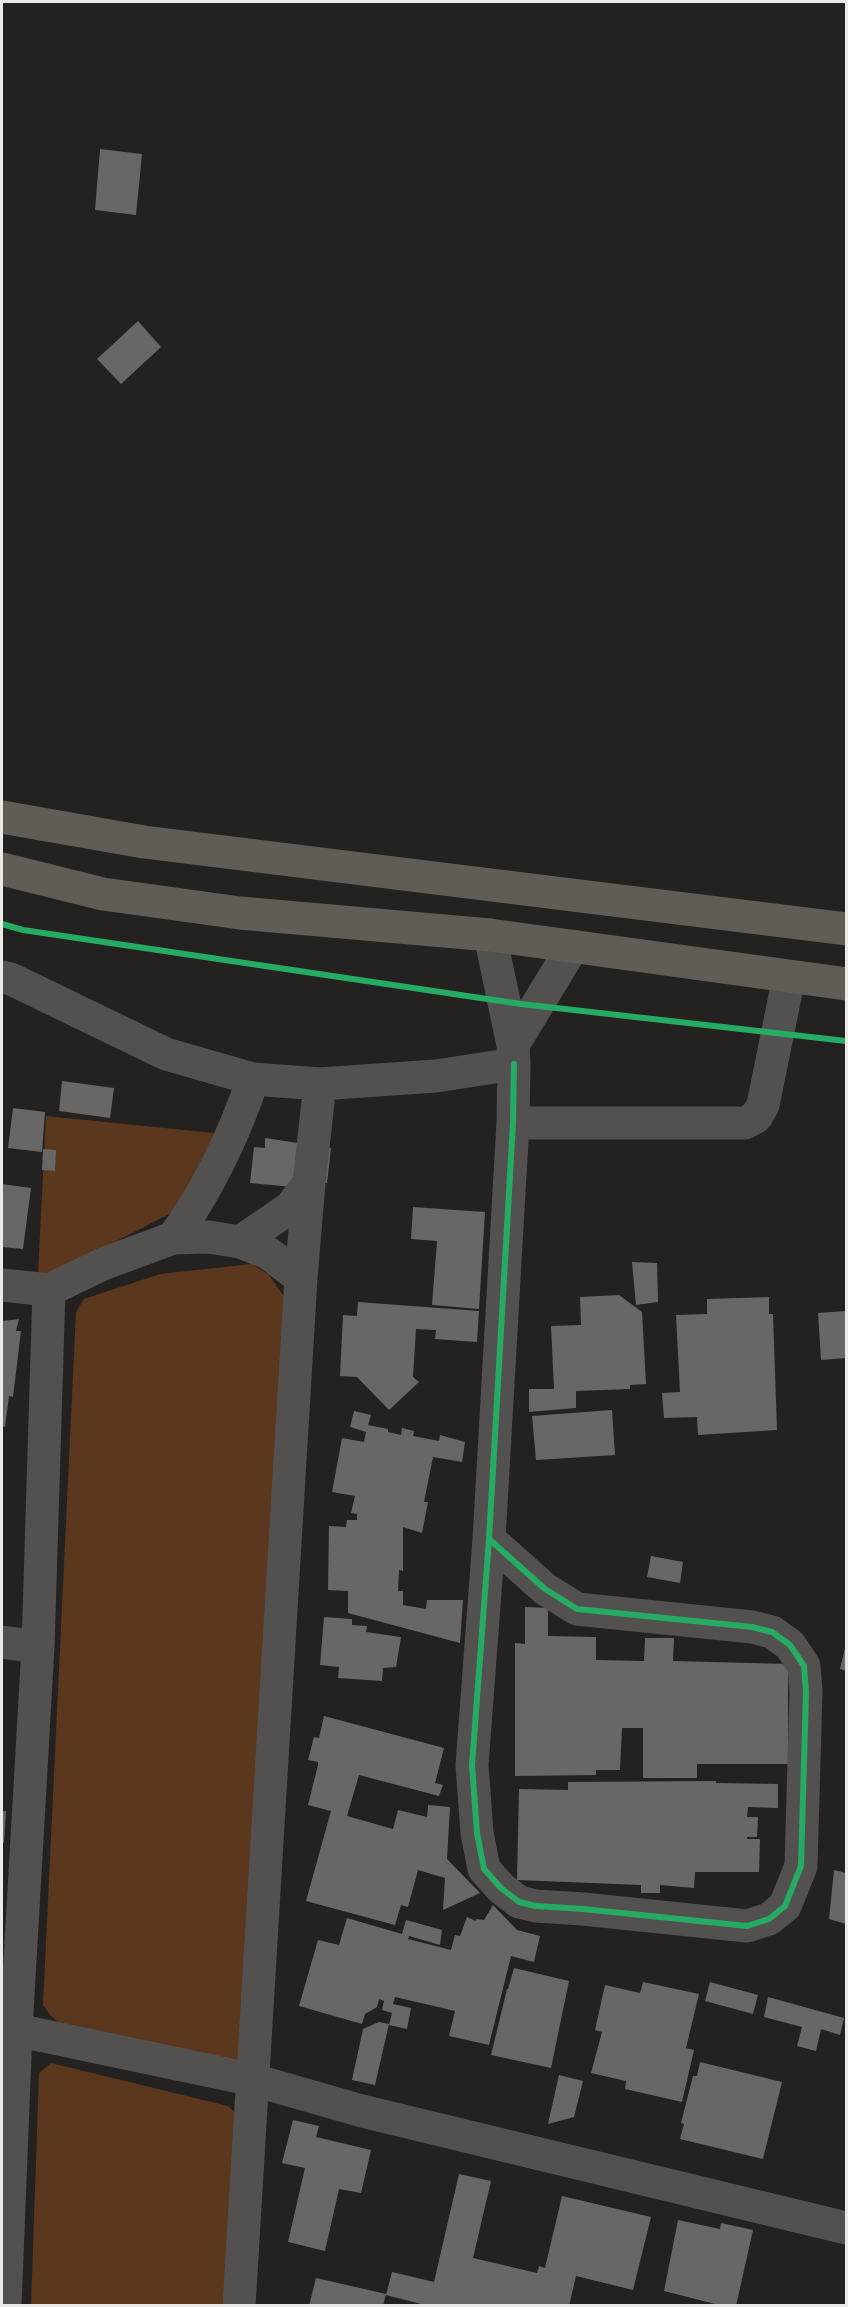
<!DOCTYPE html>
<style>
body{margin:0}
#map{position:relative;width:848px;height:2307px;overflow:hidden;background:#242220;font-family:Lato,sans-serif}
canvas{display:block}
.frame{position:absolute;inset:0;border:3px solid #ece9e6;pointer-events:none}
</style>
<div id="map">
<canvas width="848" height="2307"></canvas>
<div class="frame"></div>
</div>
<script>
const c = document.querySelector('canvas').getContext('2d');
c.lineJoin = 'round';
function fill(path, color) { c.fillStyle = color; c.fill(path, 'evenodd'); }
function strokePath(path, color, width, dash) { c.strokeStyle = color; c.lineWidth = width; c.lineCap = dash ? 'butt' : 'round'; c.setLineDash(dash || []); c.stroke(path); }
fill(new Path2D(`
 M46 1116 214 1133 202 1171 177 1210 54 1273H38Z
 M252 1264 269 1275 285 1298 244 2053 234 2063 64 2027 51 2016 43 2005 76 1312 84 1299 160 1274Z
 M51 2063 228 2106 239 2116 228 2305 31 2306 39 2073Z`), '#5a371d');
fill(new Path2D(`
 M100 149 142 154 136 215 95 210Z
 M138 321 161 347 121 384 97 359Z
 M62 1081 114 1088 110 1118 59 1111Z
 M13 1108 45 1112 42 1152 8 1148Z
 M265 1138 331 1148 327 1183 304 1180 303 1188 250 1183 254 1147 265 1148Z
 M43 1149 56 1150 55 1171 42 1170Z
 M2 1184 31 1188 23 1249 2 1247Z
 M413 1207 485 1212 479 1309 432 1305 437 1241 411 1239Z
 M632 1262 657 1263 658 1302 636 1305Z
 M619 1295 642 1312 646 1384 630 1385V1389L576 1391V1408L529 1412V1389H554L551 1326 581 1325 580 1297Z
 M769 1297V1314H773L777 1430 698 1435 697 1417 664 1418 662 1393 680 1392 676 1315 707 1314V1299Z
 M358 1302 479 1311 477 1342 435 1339 436 1330 416 1329 413 1377 419 1382 389 1410 357 1377 340 1376 343 1315 357 1316Z
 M846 1311V1358L821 1360 818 1313Z
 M19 1319 16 1331H21L13 1397 9 1396 5 1427 2 1426V1321Z
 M612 1410 615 1455 536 1460 532 1416Z
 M354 1411 371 1415 368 1425 388 1429V1432L401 1435 402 1428 414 1431 413 1436 439 1441 440 1435 465 1442 462 1462 433 1457 424 1502H428L422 1533 403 1527V1571L399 1570 398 1591H403V1605L426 1609 427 1600H463L460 1643 348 1613V1591L328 1590 329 1526 346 1527 347 1520H357V1514L351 1513 355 1496 332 1492 342 1438 364 1442 366 1432 350 1427Z
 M651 1556 683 1562 680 1583 647 1577Z
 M525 1607 548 1608V1636L596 1637V1660L644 1661 645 1638H674L673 1661 788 1664V1764H697V1778H643V1728H622L620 1770H596V1775L515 1776V1643L525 1644Z
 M324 1617 352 1619V1625L367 1626 366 1632 401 1637 396 1667 383 1668 382 1681 338 1678 339 1667 320 1665Z
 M846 1644V1671L840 1669Z
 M324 1716 444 1748 435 1783 443 1785 439 1796 359 1775 347 1816 393 1829 398 1810 427 1817 428 1805 450 1807 447 1859 480 1893 443 1910 445 1878 418 1870 408 1907 401 1905 395 1925 306 1901 331 1811 308 1805 318 1765V1762L308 1760 314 1737 319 1738Z
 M716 1781V1783L778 1784V1808L748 1807 747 1817H758L757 1837H747V1839H760L759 1872H695L694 1888 660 1885V1893H641V1885L517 1880 519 1789 568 1790V1782Z
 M2 1811H6L4 1843 2 1842Z
 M834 1870 846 1873V1924L829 1919Z
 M493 1905 517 1930 540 1936 534 1962 511 1956 489 2045 449 2036 455 2011 395 1997 393 2004 411 2008 407 2029 389 2025 392 2013 382 2010 384 2001 379 1999 377 2007 365 2014 362 2024 299 2006 318 1940 339 1945 347 1918 402 1934 406 1920 442 1930 440 1945 409 1936 408 1939 451 1950 455 1935 460 1936 467 1917 476 1921V1919L484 1920Z
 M514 1968 569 1981 551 2068 491 2055 507 1989H508Z
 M643 1982 699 1994 686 2048 694 2050 682 2102 625 2089 626 2081 591 2073 602 2032 595 2030 605 1985 640 1993Z
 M710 1982 758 1995 753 2014 705 2001Z
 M768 1997 844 2018 840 2035 821 2029 816 2051 797 2046 802 2027 764 2017Z
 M379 2022 389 2024 375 2085 352 2080 363 2029Z
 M700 2062 782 2082 763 2159 680 2139 684 2124 681 2123 693 2076H697Z
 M559 2075 583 2081 574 2117 548 2124Z
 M293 2120 319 2126 316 2137 371 2150 361 2193 339 2189 325 2251 288 2242 305 2168 282 2163Z
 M459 2174 491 2181 473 2258 537 2273 539 2266 545 2268 562 2196 651 2217 633 2290 576 2276 569 2306H429L386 2295 392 2272 434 2282Z
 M678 2220 720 2229 721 2223 753 2230 736 2306H723L664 2291Z
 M316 2278 386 2294 383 2306H309Z`), '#696765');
strokePath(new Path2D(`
 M2 977 11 979 166 1054 253 1079
 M513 1045 573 946
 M513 1123H745L756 1117 763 1105 789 977
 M173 1238C207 1192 235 1133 253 1079L320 1084 436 1076 514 1064 513 1045 490 935
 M240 1242 291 1207 309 1183
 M2 1285 49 1290 103 1264 173 1238 209 1237 240 1242 268 1253 301 1278
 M489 1539 545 1589 577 1609 752 1627 772 1632 790 1645 804 1666 806 1692 801 1866 785 1906 769 1919 747 1926 583 1909 536 1906 519 1902 501 1888 484 1869 477 1833 472 1765 489 1539 513 1123 514 1064
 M2 1642 38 1647
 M16 2030 254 2080 362 2111 846 2228
 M5 2306 16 2030 38 1647 49 1290
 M239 2306 301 1278 309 1183 320 1084`), '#535150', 33);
strokePath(new Path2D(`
 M2 817 144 842 846 929
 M2 869 103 894 240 913 490 935 846 984`), '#625c57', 33);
strokePath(new Path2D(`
 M2 924 23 930 521 1004 846 1041
 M489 1539 545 1589 577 1609 752 1627 772 1632 790 1645 804 1666 806 1692 801 1866 785 1906 769 1919 747 1926 583 1909 536 1906 519 1902 501 1888 484 1869 477 1833 472 1765 489 1539 513 1123 514 1064`), '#26ab63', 6);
</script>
